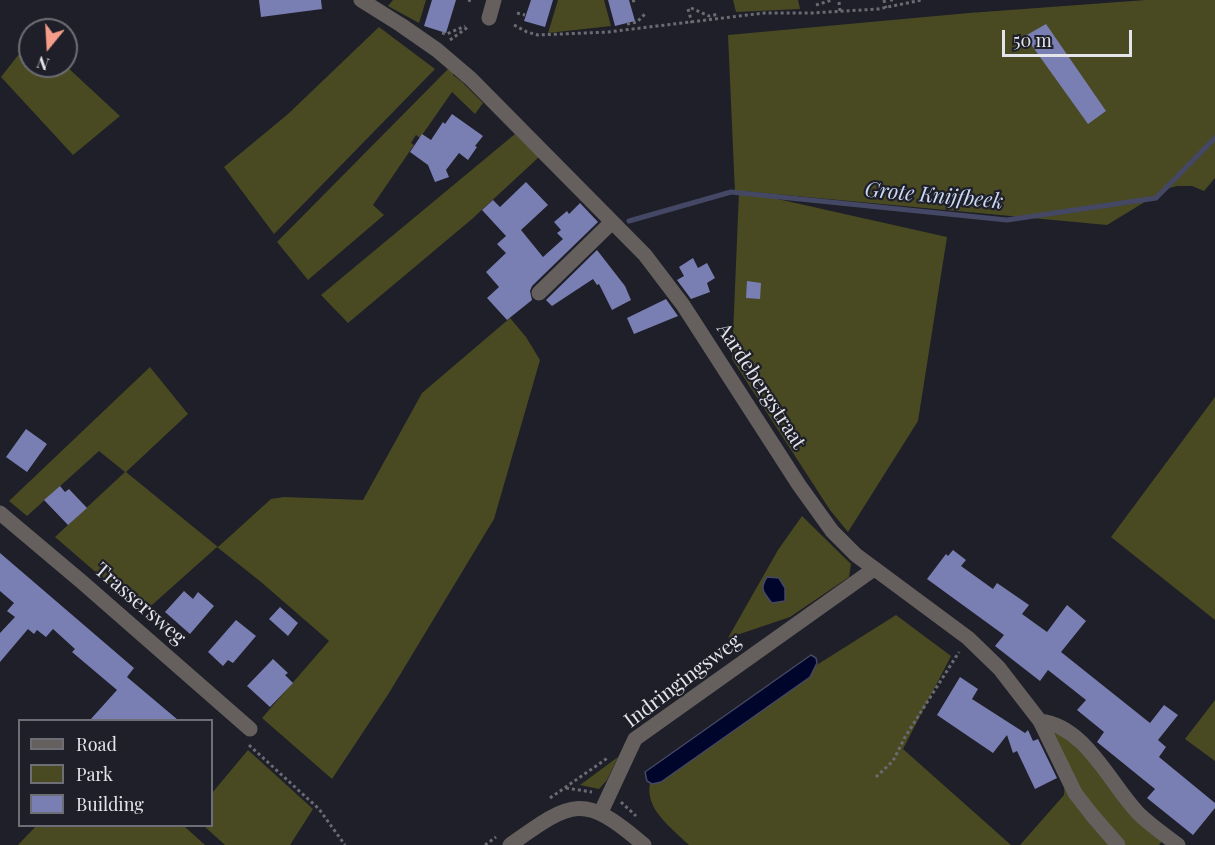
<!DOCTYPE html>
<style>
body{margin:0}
#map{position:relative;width:1215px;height:845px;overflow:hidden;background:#1e1f28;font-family:"Playfair Display",serif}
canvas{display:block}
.legend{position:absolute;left:18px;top:719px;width:195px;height:108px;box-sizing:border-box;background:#1e1f28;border:2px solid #6d6e76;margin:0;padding:8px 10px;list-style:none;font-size:18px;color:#e4e5eb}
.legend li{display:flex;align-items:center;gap:12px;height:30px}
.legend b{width:30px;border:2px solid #6d6e76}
.north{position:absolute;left:18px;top:18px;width:60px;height:60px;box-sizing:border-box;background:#1e1f28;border:2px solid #6d6e76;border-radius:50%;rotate:198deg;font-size:16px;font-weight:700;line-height:24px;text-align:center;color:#e4e5eb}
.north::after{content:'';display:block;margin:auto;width:21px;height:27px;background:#f49e8a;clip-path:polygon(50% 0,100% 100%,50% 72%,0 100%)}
.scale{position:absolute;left:1002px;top:30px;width:130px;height:27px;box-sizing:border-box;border:3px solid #e4e5eb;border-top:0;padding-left:8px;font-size:18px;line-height:21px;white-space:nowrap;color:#e4e5eb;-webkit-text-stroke:4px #1e1f28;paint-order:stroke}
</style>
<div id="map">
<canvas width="1215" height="845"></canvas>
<ul class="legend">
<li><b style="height:8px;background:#65605e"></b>Road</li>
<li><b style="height:16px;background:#494a22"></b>Park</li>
<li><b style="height:16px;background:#797fb3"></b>Building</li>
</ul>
<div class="north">N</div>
<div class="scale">50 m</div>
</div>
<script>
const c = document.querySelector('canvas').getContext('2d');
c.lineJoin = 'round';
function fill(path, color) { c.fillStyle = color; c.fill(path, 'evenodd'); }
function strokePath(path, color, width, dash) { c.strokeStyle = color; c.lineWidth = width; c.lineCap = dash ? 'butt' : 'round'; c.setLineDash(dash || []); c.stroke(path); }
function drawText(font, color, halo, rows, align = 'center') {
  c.font = font + ' "Playfair Display",serif'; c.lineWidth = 4.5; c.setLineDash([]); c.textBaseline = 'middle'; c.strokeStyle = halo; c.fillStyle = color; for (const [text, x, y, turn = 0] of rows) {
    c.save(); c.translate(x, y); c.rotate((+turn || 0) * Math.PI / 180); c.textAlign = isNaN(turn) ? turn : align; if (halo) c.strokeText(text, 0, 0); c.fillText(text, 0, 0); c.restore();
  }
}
fill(new Path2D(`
 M393 0H426L419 23 388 6Z
 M558 0H604L611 26 548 33Z
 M733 0H798L800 9 736 12Z
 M1146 0H1215V178L1204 191 1192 186H1177L1166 189 1107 225 742 191 947 237 918 421 848 532 830 510 732 359 739 192 735 193 728 35 969 13Z
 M379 27 435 69 274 234 224 167 288 114Z
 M30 40V66H66L120 116 73 155 1 77Z
 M449 68 454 73 453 75 461 81 483 103 475 114 452 92 420 138 416 135 411 143 414 145 373 205 384 215 308 280 277 242Z
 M515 134 539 157 472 219 348 323 321 295Z
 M510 318 526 337 540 360 494 519 389 693 332 779 262 718 329 641 261 582 217 547 143 613 55 537 125 472 99 451 27 516 9 501 150 367 188 414 126 472 218 547 271 499 284 497 363 500 422 393Z
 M1215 397V620L1111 537Z
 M802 516 851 564 849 577 790 617 728 638 778 550Z
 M896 615 951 656 903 749 1011 845H689C665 822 634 801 658 765Z
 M1215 700V761L1185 739Z
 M1047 730 1064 734 1164 839 1159 845H1020L1064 795 1066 767Z
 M248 750 313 809 290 845H225L204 826H212V793Z
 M618 757 607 780 599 789 580 785Z
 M36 826H184L205 845H18Z`), '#494a22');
const water = new Path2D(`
 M767 577 779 578 785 588V601L772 603C764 593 759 589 767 577Z
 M811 655 816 658 817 663 810 677 661 782 652 784 647 781 645 772Z`);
fill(water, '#00052b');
strokePath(water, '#444865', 1.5);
strokePath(new Path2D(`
 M629 221 731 192 1007 220 1156 198 1215 138`), '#444865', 5);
fill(new Path2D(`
 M259 0H321L322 9 261 17Z
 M432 0H456L446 33 424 26Z
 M531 0H553L545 27 524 21Z
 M608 0H629L635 21 615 26Z
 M1046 24 1106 111 1088 124 1025 36Z
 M452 114 483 136 475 146 477 147 468 160 459 153 446 170 449 177 435 182 428 165 410 152 422 134 431 140 443 122 445 124Z
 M526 182 548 205 521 230 543 257 563 239 557 233 561 230 554 222 567 211 569 214 580 203 598 222 532 286 530 291 532 300 507 320 487 298 499 287 486 272 506 253 497 244 506 236 482 210 493 200 500 207Z
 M597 250 625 286 631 300 612 310 599 284 597 285 593 279 552 306 546 300Z
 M693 258 698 268 707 263 715 278 707 283 710 292 691 299 677 280 684 276 679 267Z
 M747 281 761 283 760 299 746 298Z
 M666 299 678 316 634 334 627 318Z
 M26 429 47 444 27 472 6 457Z
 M60 486 65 492 69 489 87 508 68 525 44 500Z
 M953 550 966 560 961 566 993 589 997 583 1029 605 1022 614 1047 632 1067 605 1086 621 1061 652 1150 723 1164 705 1178 715 1158 740 1166 747 1159 757 1215 803V808L1193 835 1147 798 1155 789 1097 742 1104 732 1077 710 1086 700 1048 670 1040 681 995 646 1004 635 927 579 946 554 948 556Z
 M0 553 134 668 127 677 178 720H90L117 690 72 652 75 649 53 629 46 637 37 630 34 634 28 629 0 662V633L15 617 7 611 14 603 0 591Z
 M184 591 193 599 198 592 214 606 190 634 165 612Z
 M280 607 298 623 288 636 269 619Z
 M236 620 256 636 233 663 228 660 223 666 208 652Z
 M273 659 288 673 285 675 293 683 270 707 247 686Z
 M960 677 978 689 972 699 1025 733 1028 730 1033 741 1038 739 1057 778 1035 789 1017 751 1013 753 1007 735 993 753 937 715Z`), '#797fb3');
strokePath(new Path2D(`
 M468 0 472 1
 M884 0 886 8
 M890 0H893
 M632 1 637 0
 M839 2 840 11
 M816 5 832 0
 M691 8 709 16 719 14
 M688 9 692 23
 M517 13 525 15
 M627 24 637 22 646 13
 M514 25 527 32 538 35 608 32 764 13H812L878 9 922 0
 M442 33 447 34 465 26
 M450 40 468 27
 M249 745 319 809 345 845
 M876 777 893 761 905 737 959 652
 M566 788 592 792
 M550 798 609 757
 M621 802 636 816
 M485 845 496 837`), '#6a6b73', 3, [3, 3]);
strokePath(new Path2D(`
 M361 0 401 25 437 50 471 79 645 255 683 305 799 485 832 531 856 555 968 638 999 668 1040 721 1075 793 1092 815 1118 845
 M489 18 494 0
 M539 293 612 222
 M0 513 82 582 250 729
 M1040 721C1085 726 1109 782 1138 813 1150 825 1165 835 1178 845
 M601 812 635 739 874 569
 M510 845C572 801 583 792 644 845`), '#65605e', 15);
drawText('20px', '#e4e5eb', '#1e1f28', [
 ["Aardebergstraat",761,386,57],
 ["Trassersweg",140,604,41],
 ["Indringingsweg",683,681,-37]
]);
drawText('italic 21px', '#cad9f6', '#1e1f28', [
 ["Grote Knijfbeek",934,196,5]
]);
</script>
